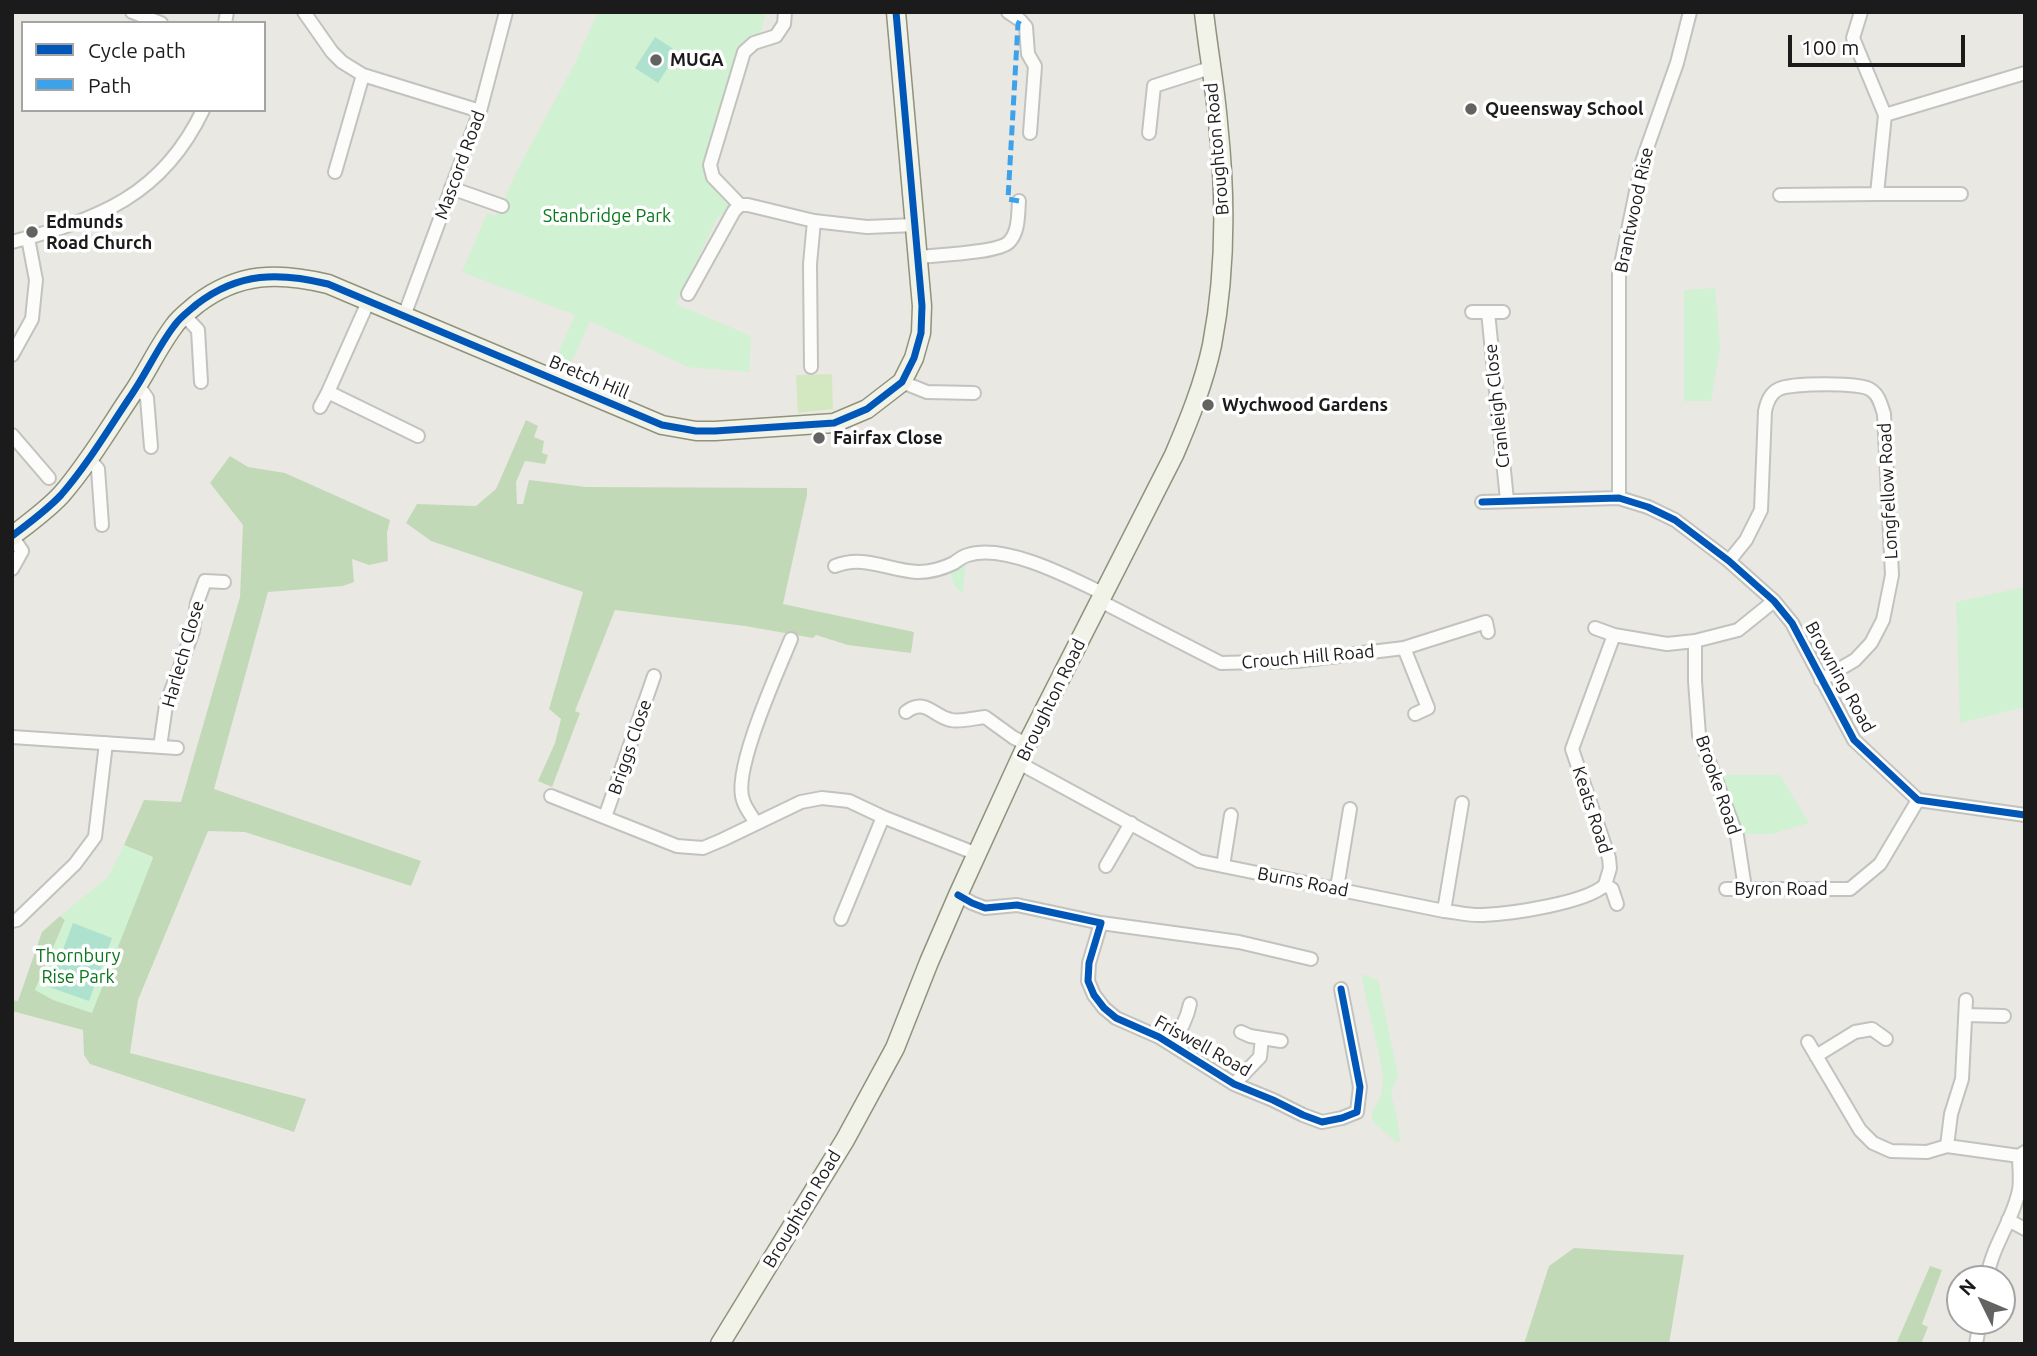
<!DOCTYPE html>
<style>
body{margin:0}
#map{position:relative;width:2037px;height:1356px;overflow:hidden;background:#eae8e3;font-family:Ubuntu,sans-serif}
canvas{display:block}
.frame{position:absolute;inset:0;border:14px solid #1b1b1b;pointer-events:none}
.legend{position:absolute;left:21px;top:21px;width:245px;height:91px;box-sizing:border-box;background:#fff;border:2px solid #a4a4a4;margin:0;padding:9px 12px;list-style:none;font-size:21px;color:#1b1b1b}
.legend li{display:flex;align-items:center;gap:14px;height:35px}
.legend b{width:35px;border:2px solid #a4a4a4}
.north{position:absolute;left:1946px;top:1265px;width:70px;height:70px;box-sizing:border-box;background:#fff;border:2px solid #a4a4a4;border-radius:50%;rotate:313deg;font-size:19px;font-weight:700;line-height:28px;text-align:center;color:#1b1b1b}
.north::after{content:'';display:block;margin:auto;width:24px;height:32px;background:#636361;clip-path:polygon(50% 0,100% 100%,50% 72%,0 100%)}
.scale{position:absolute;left:1788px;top:35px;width:177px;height:32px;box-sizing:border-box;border:4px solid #1b1b1b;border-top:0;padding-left:9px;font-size:21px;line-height:24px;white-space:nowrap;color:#1b1b1b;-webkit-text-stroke:5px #fff;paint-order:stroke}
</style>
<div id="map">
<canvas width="2037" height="1356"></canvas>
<div class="frame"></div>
<ul class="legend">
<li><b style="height:9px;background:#0057b8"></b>Cycle path</li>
<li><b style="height:9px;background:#3da2ea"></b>Path</li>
</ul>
<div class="north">N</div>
<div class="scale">100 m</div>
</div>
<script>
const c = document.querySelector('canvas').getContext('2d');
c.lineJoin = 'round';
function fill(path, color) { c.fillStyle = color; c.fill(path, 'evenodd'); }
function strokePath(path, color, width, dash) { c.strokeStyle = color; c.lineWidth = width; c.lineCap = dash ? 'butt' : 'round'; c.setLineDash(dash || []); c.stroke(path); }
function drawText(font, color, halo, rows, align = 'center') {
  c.font = font + ' Ubuntu,sans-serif'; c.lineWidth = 7; c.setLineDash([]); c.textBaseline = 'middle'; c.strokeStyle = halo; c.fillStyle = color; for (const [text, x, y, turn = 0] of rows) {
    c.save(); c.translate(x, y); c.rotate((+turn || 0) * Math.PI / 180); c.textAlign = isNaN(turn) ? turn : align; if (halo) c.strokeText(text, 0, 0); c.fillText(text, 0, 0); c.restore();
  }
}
fill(new Path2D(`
 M832 374 833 409 798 413 796 375Z`), '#d3e8c0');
fill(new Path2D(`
 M526 420 538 426 534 437 544 441 542 453 548 455 545 464 525 461 516 482 517 504H523L529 480 586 487 807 488V495L783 604 914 632 911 653 848 645 816 635 813 638 745 626 615 610 575 711 580 713 552 787 538 781 555 743 561 719 549 709 583 592 431 541 406 523 417 504 476 506 496 489Z
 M230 456 248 467 285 473 390 520 387 533 388 561 369 565 352 559 354 582 343 586 268 592 214 789 421 861 411 886 245 832 208 831 138 1000 130 1053 306 1099 294 1132 90 1064 84 1055 83 1030 12 1011V1000L18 1001 42 932 60 916 65 920 35 990 153 857 124 845 144 800 181 802 240 597 243 525 210 483Z
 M1574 1248 1684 1255 1669 1344H1524L1549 1266Z
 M1930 1266 1942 1270 1922 1324 1928 1327 1921 1344H1896Z`), '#c2d9b8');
fill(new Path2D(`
 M598 12H766L760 35 743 44 738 53 706 164 725 193 730 205 727 212 717 218 676 304 751 336 749 372 688 367 590 321 569 368 554 362 575 315 462 272 487 213 496 216 519 167 575 63Z
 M1715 288 1720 348 1711 401H1684V290Z
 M966 562 963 592 962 593C954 586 951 581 951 570Z
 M2025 587V707L1960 723 1956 602Z
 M1721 775H1780L1809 823 1771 834H1741Z
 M124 845 153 858 92 1013 53 1000 35 990 65 920 60 916 108 877Z
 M1361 974 1378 980 1398 1075 1391 1093 1397 1118 1400 1140 1397 1143 1373 1122 1372 1112 1382 1094 1383 1073Z`), '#d0f1d2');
fill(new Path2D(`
 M655 37 678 52 658 83 635 68Z
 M73 923 112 938 89 1001 49 987Z`), '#aee2cf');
const street = new Path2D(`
 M132 12 161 23
 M304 12 332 52 342 62 363 75 480 111
 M1008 12 1020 20 1026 27 1028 54 1035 66 1030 133
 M225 23 227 12
 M1885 115 2025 73
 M1149 133 1154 86 1210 68
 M335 172 363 75
 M451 188 502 206
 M1877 194H1961
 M1780 195 1877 194 1885 115 1853 38 1861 12
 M740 205 713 177 710 165 744 52 754 43 776 36 784 24 785 12
 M12 242C99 219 162 196 203 110
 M918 257C936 255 999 253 1009 242 1019 232 1018 214 1019 201
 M688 294 734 211 740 205H748L814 221 867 227 915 225
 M369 300 328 392 418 436
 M1472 312H1488
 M1503 312H1488L1507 500
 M184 315 198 330 201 382
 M404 316 480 111 506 12
 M12 355 32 319 36 280 28 238
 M811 367 810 264 814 221
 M902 382 927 392 974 393
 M138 385 147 398 151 447
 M320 407 328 392
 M12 435 49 478
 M89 459 98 469 102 525
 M1619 498V274L1642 162 1677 63 1690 12
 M1482 502 1619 498 1648 507 1675 520 1729 561 1774 601 1792 623 1854 740 1918 800 2025 815
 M1729 561 1746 540 1761 510 1765 411C1767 402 1770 393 1779 389 1790 383 1862 382 1871 390 1879 395 1881 405 1884 414L1892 575 1883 620 1871 643 1855 660 1821 680
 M835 566C864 554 889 571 918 572 932 572 942 569 954 563 958 560 963 556 968 555 1005 543 1071 578 1104 594
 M12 569 22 551 12 536
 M1100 601 1221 663 1297 661 1404 648 1486 622 1488 632
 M1595 628 1614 635 1667 644 1695 641 1738 630 1774 601
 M1614 635 1572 749 1609 858 1610 868 1605 885 1612 889 1617 904
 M1695 641V681L1699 735 1737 836 1745 888
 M1404 648 1428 708 1415 714
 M906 712C925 697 934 717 951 720 961 722 975 718 985 717L1014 738 1027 744
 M12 737 177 748
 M160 747 166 705 193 631 197 603 205 581 224 582
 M1019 763 1199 861 1223 866 1444 911C1457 912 1470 916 1483 915 1510 914 1586 903 1605 885
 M551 796 677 846 703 848 722 840 801 802 822 798 849 801 883 817 977 854
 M605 817 654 676
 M756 823C752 816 745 808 743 800 732 771 778 671 791 639
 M1106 866 1131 823
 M1223 866 1231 815
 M1337 888 1350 809
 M1726 889H1850L1880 864 1918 800
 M958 895 972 903 985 908 1017 905 1101 923 1089 963 1088 981 1094 995 1104 1008 1116 1018 1159 1037 1234 1084 1273 1100 1303 1115 1322 1122 1342 1118 1357 1112 1360 1087 1341 989
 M1444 911 1462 803
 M841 919 883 817
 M12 921 17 920 75 864 95 837 106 743
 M1101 923 1239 942 1311 959
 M1966 1000 1962 1079 1951 1114 1947 1146 2019 1156
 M1966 1015 2004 1016
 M1241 1032 1250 1036 1262 1038
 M1808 1042 1860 1130 1873 1143 1891 1151 1927 1152 1947 1146
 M1171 1044C1180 1032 1187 1019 1190 1004
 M1816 1056 1855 1032 1872 1029 1886 1039
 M1234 1084 1260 1057 1262 1038 1281 1041
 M2008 1220 2025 1229
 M1987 1279C1991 1247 2013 1221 2019 1190 2021 1179 2019 1167 2019 1156L2025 1152
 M1976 1344 1980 1321`);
const secondary = new Path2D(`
 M12 536C29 523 47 510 61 495 88 464 109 428 132 394 147 372 158 347 174 326 180 317 189 311 197 304 239 272 279 272 328 284L662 425 696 431H715L834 423 867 409 902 382 914 358 921 333 922 306 896 12
 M720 1344 845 1140 895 1048 929 962 958 895 1027 744 1174 455C1189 420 1204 383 1212 345 1226 272 1226 197 1218 123 1215 86 1208 49 1204 12`);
strokePath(street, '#c2c2bf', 16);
strokePath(secondary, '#90927c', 21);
strokePath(street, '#fcfcfb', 12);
strokePath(secondary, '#f1f2e8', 18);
strokePath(new Path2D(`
 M1019 201 1008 199 1018 24 1020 20`), '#3da2ea', 5, [10, 5]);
strokePath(new Path2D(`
 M1482 502 1619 498 1648 507 1675 520 1729 561 1774 601 1792 623 1854 740 1918 800 2025 815
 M12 536C29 523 47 510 61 495 88 464 109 428 132 394 147 372 158 347 174 326 180 317 189 311 197 304 239 272 279 272 328 284L662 425 696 431H715L834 423 867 409 902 382 914 358 921 333 922 306 896 12
 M958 895 972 903 985 908 1017 905 1101 923 1089 963 1088 981 1094 995 1104 1008 1116 1018 1159 1037 1234 1084 1273 1100 1303 1115 1322 1122 1342 1118 1357 1112 1360 1087 1341 989`), '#0057b8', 7);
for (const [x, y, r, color] of [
 [656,60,7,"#636361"],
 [1471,109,7,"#636361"],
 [32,232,7,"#636361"],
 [1208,405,7,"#636361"],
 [819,438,7,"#636361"]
]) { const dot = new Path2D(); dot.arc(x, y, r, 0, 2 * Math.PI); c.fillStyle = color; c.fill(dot); strokePath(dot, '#fff', 2.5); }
drawText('bold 18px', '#1b1b1b', '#fff', [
 ["MUGA",670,60],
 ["Queensway School",1485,109],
 ["Edmunds",46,222],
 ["Road Church",46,243],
 ["Wychwood Gardens",1222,405],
 ["Fairfax Close",833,438]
], 'left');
drawText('18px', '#1b1b1b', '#fff', [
 ["Broughton Road",1217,149,-95],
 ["Mascord Road",460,165,-70],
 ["Brantwood Rise",1634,210,-78],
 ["Bretch Hill",589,377,23],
 ["Cranleigh Close",1497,406,-96],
 ["Longfellow Road",1888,491,-93],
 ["Harlech Close",183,654,-74],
 ["Crouch Hill Road",1308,657,-5],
 ["Browning Road",1840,677,61],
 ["Broughton Road",1051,700,-64],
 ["Briggs Close",630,747,-71],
 ["Brooke Road",1718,785,71],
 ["Keats Road",1592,810,72],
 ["Burns Road",1303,882,11],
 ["Byron Road",1781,889],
 ["Friswell Road",1203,1046,29],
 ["Broughton Road",802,1209,-59]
]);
drawText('18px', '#0a771b', '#fff', [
 ["Stanbridge Park",607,216],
 ["Thornbury",78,956],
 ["Rise Park",78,977]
]);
</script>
